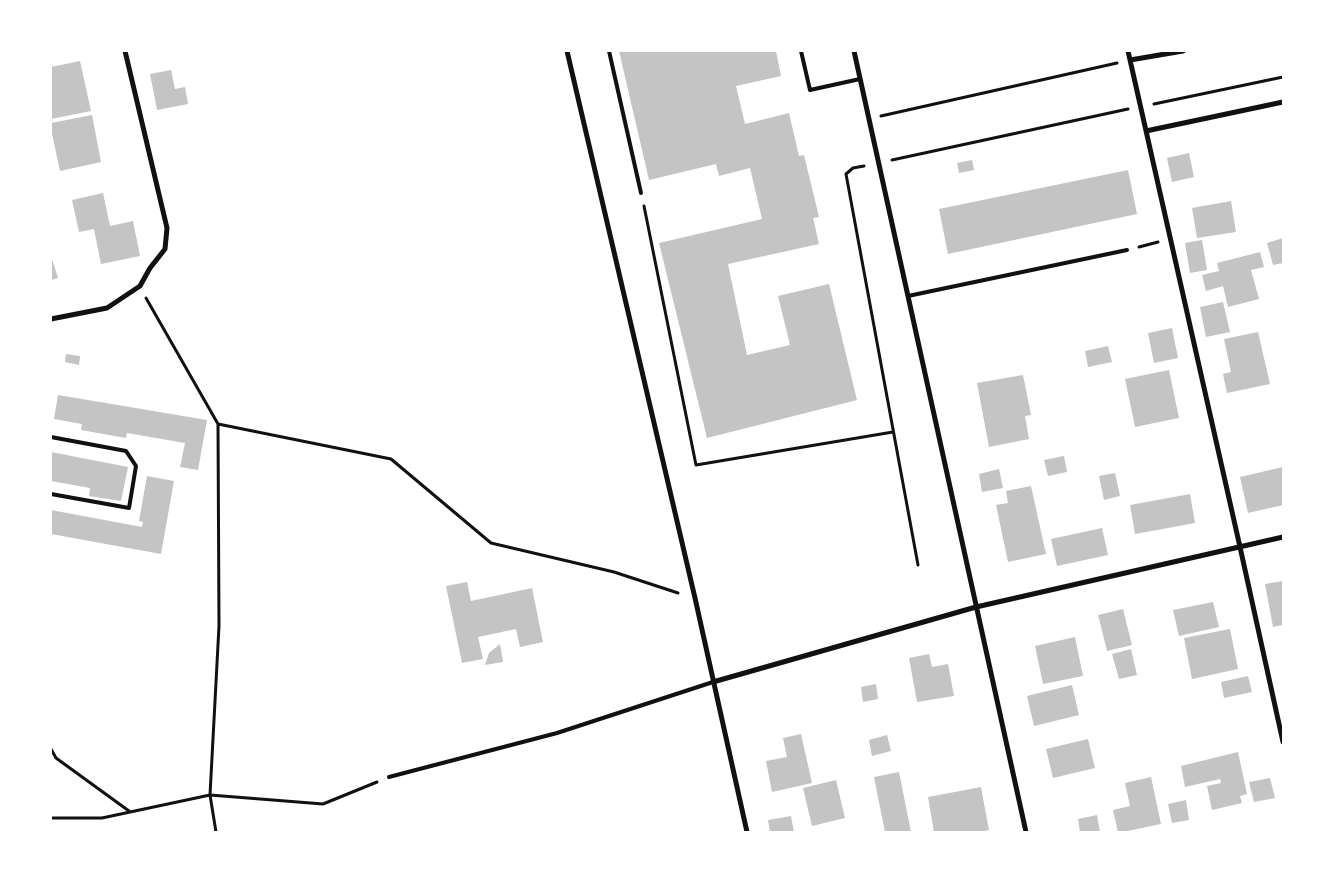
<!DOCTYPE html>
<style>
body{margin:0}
#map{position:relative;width:1334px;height:883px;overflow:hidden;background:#fff;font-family:"DM Sans",sans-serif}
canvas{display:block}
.frame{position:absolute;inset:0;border:52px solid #fff;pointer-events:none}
</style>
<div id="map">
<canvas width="1334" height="883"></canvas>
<div class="frame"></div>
</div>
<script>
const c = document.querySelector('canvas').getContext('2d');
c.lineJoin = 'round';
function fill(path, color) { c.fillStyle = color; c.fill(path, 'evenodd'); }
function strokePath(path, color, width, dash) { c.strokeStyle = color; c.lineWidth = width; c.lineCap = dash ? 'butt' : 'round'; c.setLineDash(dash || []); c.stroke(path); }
fill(new Path2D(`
 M619 51H776L781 76 736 86 745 124 789 113 799 156 804 155 819 217 813 218 819 244 728 264 747 355 790 345 778 296 829 284 857 400 707 438 659 243 762 219 750 168 719 176 716 164 649 180Z
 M80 61 91 111 51 119V67Z
 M171 70 175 89 185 87 188 104 157 110 150 74Z
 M92 115 101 162 60 171 51 129V123Z
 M1189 153 1194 177 1172 182 1167 158Z
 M972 160 974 170 959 173 957 163Z
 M1128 170 1137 214 948 254 939 209Z
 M103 193 110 226 133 221 140 256 101 264 94 229 79 232 72 200Z
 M1231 201 1236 232 1197 238 1192 208Z
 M1283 238V263L1273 265 1267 243Z
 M1202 240 1207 270 1190 273 1185 243Z
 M1260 252 1264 267 1251 270 1259 299 1228 307 1223 286 1206 291 1202 275 1219 271 1217 263Z
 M51 256 58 278 51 280Z
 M1223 302 1230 332 1206 337 1200 307Z
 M1172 328 1178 358 1154 363 1148 333Z
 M1258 332 1270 384 1227 393 1223 374 1231 372 1224 339Z
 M1108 346 1112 362 1088 367 1085 351Z
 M66 354 80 356 79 365 65 362Z
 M1169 370 1179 418 1135 427 1125 379Z
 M1023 375 1031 415 1025 416 1029 439 989 447 977 383Z
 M58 395 207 420 198 470 180 467 185 443 127 433 126 438 81 430 82 424 54 419Z
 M51 452 128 467 121 501 89 496 90 488 51 481Z
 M1064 456 1067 472 1048 476 1044 460Z
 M1283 467V505L1248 513 1240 477Z
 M999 469 1003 488 982 492 979 474Z
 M1115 473 1120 496 1104 500 1099 476Z
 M147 476 174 481 161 554 51 534V510L142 527 143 522 139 521Z
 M1031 486 1046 554 1008 562 996 505 1008 503 1006 491Z
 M1190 494 1195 523 1135 534 1130 505Z
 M1102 528 1108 555 1057 566 1051 539Z
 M1283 581V625L1273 627 1265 584Z
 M467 582 471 601 532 588 543 642 520 647 516 629 478 637 483 659 462 663 446 586Z
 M1213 602 1219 627 1179 636 1173 610Z
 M1123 609 1132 645 1107 651 1098 615Z
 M1230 629 1238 669 1192 679 1184 638Z
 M1075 637 1083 676 1043 684 1035 646Z
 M500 644 503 662 485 665 489 653Z
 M1131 649 1137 675 1119 679 1112 654Z
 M929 654 932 667 948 664 954 696 917 702 909 658Z
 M1248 676 1252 692 1224 698 1221 682Z
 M876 684 878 699 863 702 861 687Z
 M1072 685 1079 715 1034 726 1027 696Z
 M801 734 812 783 772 792 766 761 787 757 783 738Z
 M887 735 891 751 872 756 869 740Z
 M1088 739 1095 768 1053 778 1046 749Z
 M1238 752 1247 794 1240 796 1242 803 1212 810 1207 786 1221 783 1220 779 1185 787 1181 766Z
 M899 772 911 832H885L874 777Z
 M1151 777 1161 824 1123 832H1118L1113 810 1130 806 1125 783Z
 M1270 778 1275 798 1254 802 1249 782Z
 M836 780 845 818 812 826 803 788Z
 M981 787 989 830 980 832H934L928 797Z
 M1186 800 1189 820 1172 823 1168 804Z
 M1097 815 1100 832H1080L1078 819Z
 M791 816 794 832H770L768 820Z`), '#c4c4c4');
strokePath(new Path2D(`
 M1154 104 1283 77
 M881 116 1117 63
 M892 160 1128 109
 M864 166 853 168 846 174 918 565
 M644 206 696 465 893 432
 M1139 247 1158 242
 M146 298 218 424 391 459 491 543 614 572 678 593
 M51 749 56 758 129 811
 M51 818H102L210 795 323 804 377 782
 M216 832 210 795 219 626 218 424`), '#111', 3);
strokePath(new Path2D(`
 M609 51 641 193
 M801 51 810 90 860 79
 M908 296 1127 250
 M51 437 126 451 136 466 129 508 51 494
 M389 777 557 733 713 682`), '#111', 4);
strokePath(new Path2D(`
 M567 51 695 598 747 832
 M854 51 1026 832
 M1128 51 1240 547 1283 742
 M1130 60 1183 51
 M1146 131 1283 102
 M51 319 107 308 140 286 150 268 165 249 167 228 125 51
 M713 682 976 607 1283 537`), '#111', 5);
</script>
